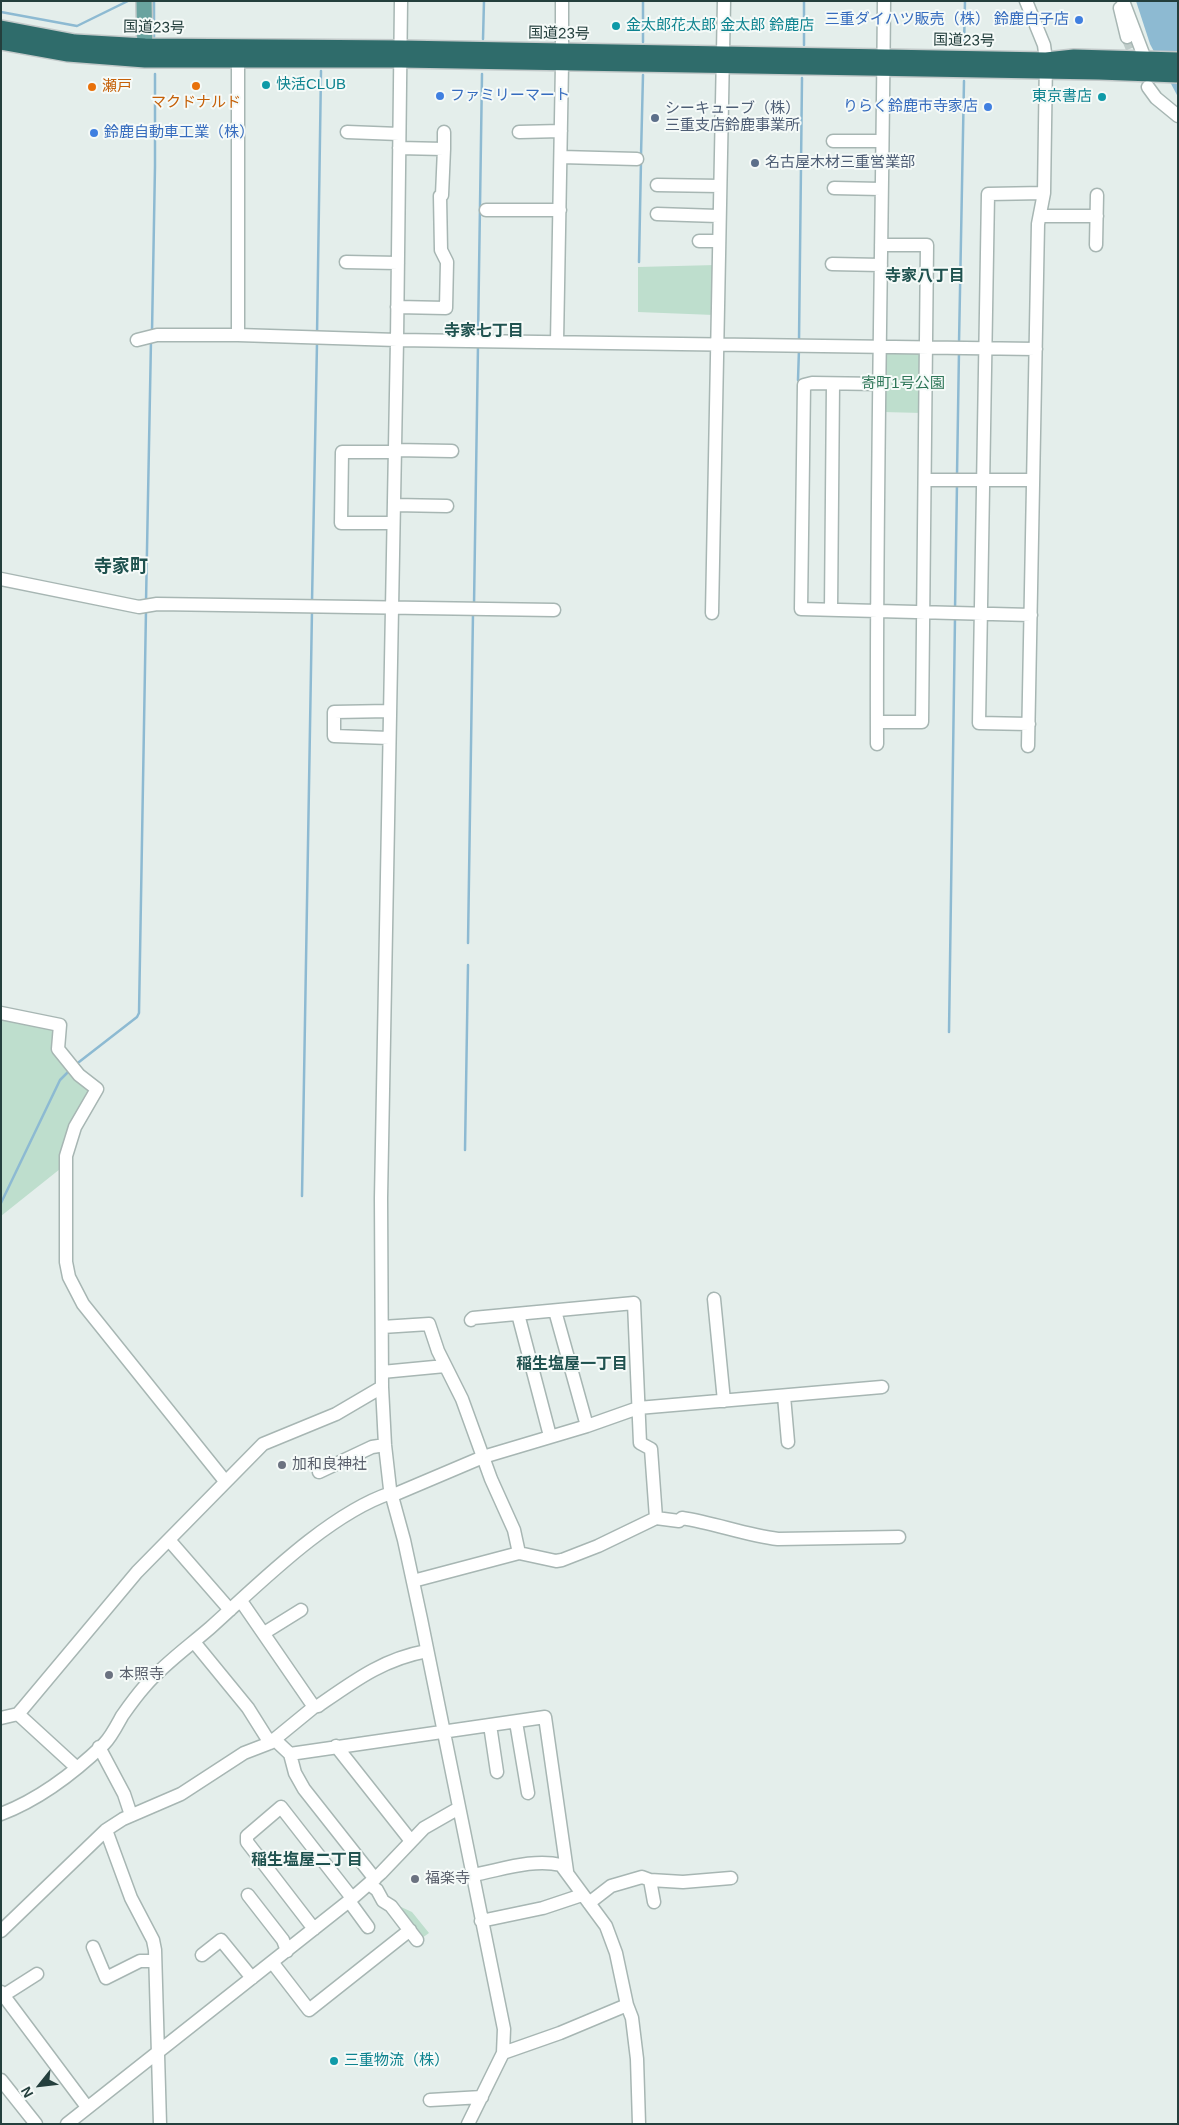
<!DOCTYPE html>
<meta charset="utf-8">
<style>
body{margin:0}
#map{position:relative;width:1179px;height:2125px;overflow:hidden;background:#e4eeeb;font-family:Arial,sans-serif}
canvas{display:block}
.frame{position:absolute;inset:0;border:2px solid #243f3d;pointer-events:none}
.north{position:absolute;left:15px;top:2060px;width:50px;height:50px;-webkit-text-stroke:4px #f5faf8;paint-order:stroke;rotate:241deg;font-size:14px;font-weight:700;line-height:20px;text-align:center;color:#243f3d}
.north::after{content:'';display:block;margin:auto;width:18px;height:22px;background:#243f3d;clip-path:polygon(50% 0,100% 100%,50% 72%,0 100%)}
</style>
<div id="map">
<canvas width="1179" height="2125"></canvas>
<div class="frame"></div>
<div class="north">N</div>
</div>
<script>
const c = document.querySelector('canvas').getContext('2d');
c.lineJoin = 'round';
function fill(path, color) { c.fillStyle = color; c.fill(path, 'evenodd'); }
function strokePath(path, color, width, dash) { c.strokeStyle = color; c.lineWidth = width; c.lineCap = dash ? 'butt' : 'round'; c.setLineDash(dash || []); c.stroke(path); }
function drawText(font, color, halo, rows, align = 'center') {
  c.font = font + ' Arial,"Noto Sans JP",sans-serif'; c.lineWidth = 4; c.setLineDash([]); c.textBaseline = 'middle'; c.strokeStyle = halo; c.fillStyle = color; for (const [text, x, y, turn = 0] of rows) {
    c.save(); c.translate(x, y); c.rotate((+turn || 0) * Math.PI / 180); c.textAlign = isNaN(turn) ? turn : align; if (halo) c.strokeText(text, 0, 0); c.fillText(text, 0, 0); c.restore();
  }
}
fill(new Path2D(`
 M716 265 714 315 638 312V267Z
 M890 350H918L923 355 922 413 883 412 885 355Z
 M1 1015 55 1027 52 1045 90 1089 60 1169 1 1216Z
 M401 1907 412 1912 429 1933 422 1938 399 1909Z`), '#bedecd');
fill(new Path2D(`
 M1136 1H1178V97L1150 44Z`), '#8dbad2');
strokePath(new Path2D(`
 M154 1V37
 M1 12 77 26 128 1
 M483 39 484 1
 M643 42V1
 M804 45V1
 M964 46 965 1
 M641 155 643 75
 M639 262 641 161
 M152 332 155 166V74
 M317 335 321 71
 M478 337 482 74
 M799 341 802 78
 M959 343 964 81
 M798 380 799 349
 M957 475 959 351
 M146 602 151 340
 M312 602 317 343
 M474 605 478 345
 M955 610 957 483
 M468 943 473 613
 M949 1032 955 618
 M79 1062 137 1017 139 1013 146 610
 M465 1150 468 965
 M302 1196 312 610
 M1 1203 60 1080 69 1071`), '#8dbad2', 2.5);
strokePath(new Path2D(`
 M1127 37 1139 66`), '#becbc8', 12, [12, 6]);
const minor = new Path2D(`
 M401 1 397 340 381 1198 382 1387 385 1445 390 1489 404 1540 421 1619 504 2029 503 2053 468 2124
 M1026 1 1044 45 1046 60 1044 193 1038 224 1028 746
 M1123 1 1145 59
 M1120 8 1127 37
 M562 51V1
 M1148 87 1156 98 1178 116
 M347 132 399 134
 M519 132 561 131
 M833 141H882
 M444 149V132
 M561 157 637 159
 M657 185 720 186
 M834 188 881 189
 M486 210H560
 M657 214 718 216
 M1040 216H1097
 M699 241H718
 M1096 245 1097 195
 M346 262 398 263
 M832 264 881 265
 M397 307 446 308 447 262 441 250 440 196 442 195 444 149 399 148
 M238 335V60
 M137 340 157 335H238L397 340 1036 349
 M557 342 562 64
 M880 384 812 383 804 385 801 609 1031 615
 M395 450 452 451
 M925 480H1033
 M394 505 447 506
 M393 523H341L342 452H395
 M1 579 139 607 157 604 554 610
 M831 609 833 384
 M712 613 724 1
 M877 722H922L927 245H881
 M1029 724 979 723 988 194 1044 193
 M389 738 334 736V712L389 711
 M877 744C876 496 882 249 884 1
 M1 1013 60 1025 58 1049 79 1075 97 1089 75 1127 66 1156V1262L69 1277 83 1304 225 1481
 M714 1299 724 1401
 M555 1311 587 1426
 M518 1314 550 1436
 M471 1320 473 1318 634 1303 640 1443 651 1449 656 1518
 M382 1327 429 1324 438 1351 462 1399 491 1479 514 1530 519 1553
 M382 1372 445 1366
 M784 1396 788 1442
 M319 1472 372 1447 385 1445
 M391 1496 483 1457 587 1426 638 1408 882 1387
 M169 1540 230 1610
 M413 1581 519 1553 556 1561 562 1560 598 1546 656 1518 679 1521 682 1518C715 1523 745 1535 778 1539L899 1537
 M241 1601 314 1707
 M264 1633 301 1610
 M194 1642 248 1708 270 1743
 M18 1714 77 1768
 M1 1718 18 1714 24 1707 137 1572 263 1444 336 1414 382 1387
 M516 1722 528 1793
 M490 1725 497 1772
 M274 1739 290 1754 295 1773 304 1789 375 1879
 M336 1746 411 1841
 M99 1747 124 1794 131 1815
 M290 1754 545 1717 567 1871
 M1 1814C40 1799 74 1773 104 1744 111 1737 117 1725 122 1716 129 1706 137 1695 145 1686 164 1664 188 1647 210 1628 259 1584 328 1514 391 1493
 M106 1830 131 1898 153 1940 155 1950 160 2124
 M473 1875C501 1870 533 1858 561 1865L606 1926 616 1953 627 2005 632 2018 637 2059 639 2124
 M650 1880 654 1902
 M369 1884 377 1890 383 1901 391 1906 417 1940
 M248 1895 283 1940 287 1951
 M349 1901 368 1927
 M589 1903 611 1886 642 1877 650 1880 683 1882 731 1878
 M481 1921 543 1908 582 1895
 M314 1929 247 1842V1836L281 1807 352 1898
 M1 1931 106 1830 123 1819 181 1794 244 1753 270 1743 314 1707 318 1706C354 1681 383 1659 427 1651
 M93 1947 106 1978 140 1961H155
 M202 1955 221 1940 252 1978
 M272 1962 309 2010 410 1930
 M1 1992 87 2107
 M4 1995 37 1974
 M503 2053 560 2033 627 2005
 M1 2080 36 2124
 M430 2100 482 2097
 M67 2124 349 1901 381 1873 424 1828 459 1808`);
const major = new Path2D(`
 M144 1 145 57`);
const highway = new Path2D(`
 M1 28 75 42 145 46 401 48 1046 60 1074 57 1178 60
 M1 42 68 54 145 60H401L1099 72 1178 75`);
strokePath(minor, '#a7b6b3', 15);
strokePath(major, '#c2c9c9', 18);
strokePath(highway, '#c2c9c9', 18);
strokePath(minor, '#fff', 12);
strokePath(major, '#69a39f', 15);
strokePath(highway, '#2f6c6b', 15);
for (const [x, y, r, color] of [
 [1079,20,5,"#3f7fe0"],
 [616,26,5,"#0f9aa8"],
 [266,85,5,"#0f9aa8"],
 [196,86,5,"#e8710a"],
 [92,87,5,"#e8710a"],
 [440,96,5,"#3f7fe0"],
 [1102,97,5,"#0f9aa8"],
 [988,107,5,"#3f7fe0"],
 [655,118,5,"#5c6f8a"],
 [94,133,5,"#3f7fe0"],
 [755,163,5,"#5c6f8a"],
 [282,1465,5,"#6b7280"],
 [109,1675,5,"#6b7280"],
 [415,1879,5,"#6b7280"],
 [334,2061,5,"#0f9aa8"]
]) { const dot = new Path2D(); dot.arc(x, y, r, 0, 2 * Math.PI); c.fillStyle = color; c.fill(dot); strokePath(dot, '#f5faf8', 2); }
drawText('15px', '#366cbe', '#f5faf8', [
 ["三重ダイハツ販売（株） 鈴鹿白子店",1069,20],
 ["ファミリーマート",450,96,"left"],
 ["りらく鈴鹿市寺家店",978,107],
 ["鈴鹿自動車工業（株）",104,133,"left"]
], 'right');
drawText('15px', '#0d838f', '#f5faf8', [
 ["金太郎花太郎 金太郎 鈴鹿店",626,26],
 ["快活CLUB",276,85],
 ["東京書店",1092,97,"right"],
 ["三重物流（株）",344,2061]
], 'left');
drawText('15px', '#243f3d', '#f5faf8', [
 ["国道23号",154,28,1],
 ["国道23号",559,34,1],
 ["国道23号",964,41,1]
]);
drawText('15px', '#c56008', '#f5faf8', [
 ["瀬戸",102,87],
 ["マクドナルド",196,103,"center"]
], 'left');
drawText('15px', '#4e5e75', '#f5faf8', [
 ["シーキューブ（株）",665,109],
 ["三重支店鈴鹿事業所",665,126],
 ["名古屋木材三重営業部",765,163]
], 'left');
drawText('15px', '#2e7658', '#f5faf8', [
 ["寄町1号公園",903,384]
]);
drawText('15px', '#5b616d', '#f5faf8', [
 ["加和良神社",292,1465],
 ["本照寺",119,1675],
 ["福楽寺",425,1879]
], 'left');
drawText('bold 16px', '#1f524f', '#f5faf8', [
 ["寺家八丁目",925,277],
 ["寺家七丁目",484,332],
 ["稲生塩屋一丁目",572,1365],
 ["稲生塩屋二丁目",307,1861]
]);
drawText('bold 18px', '#1f524f', '#f5faf8', [
 ["寺家町",121,567]
]);
</script>
